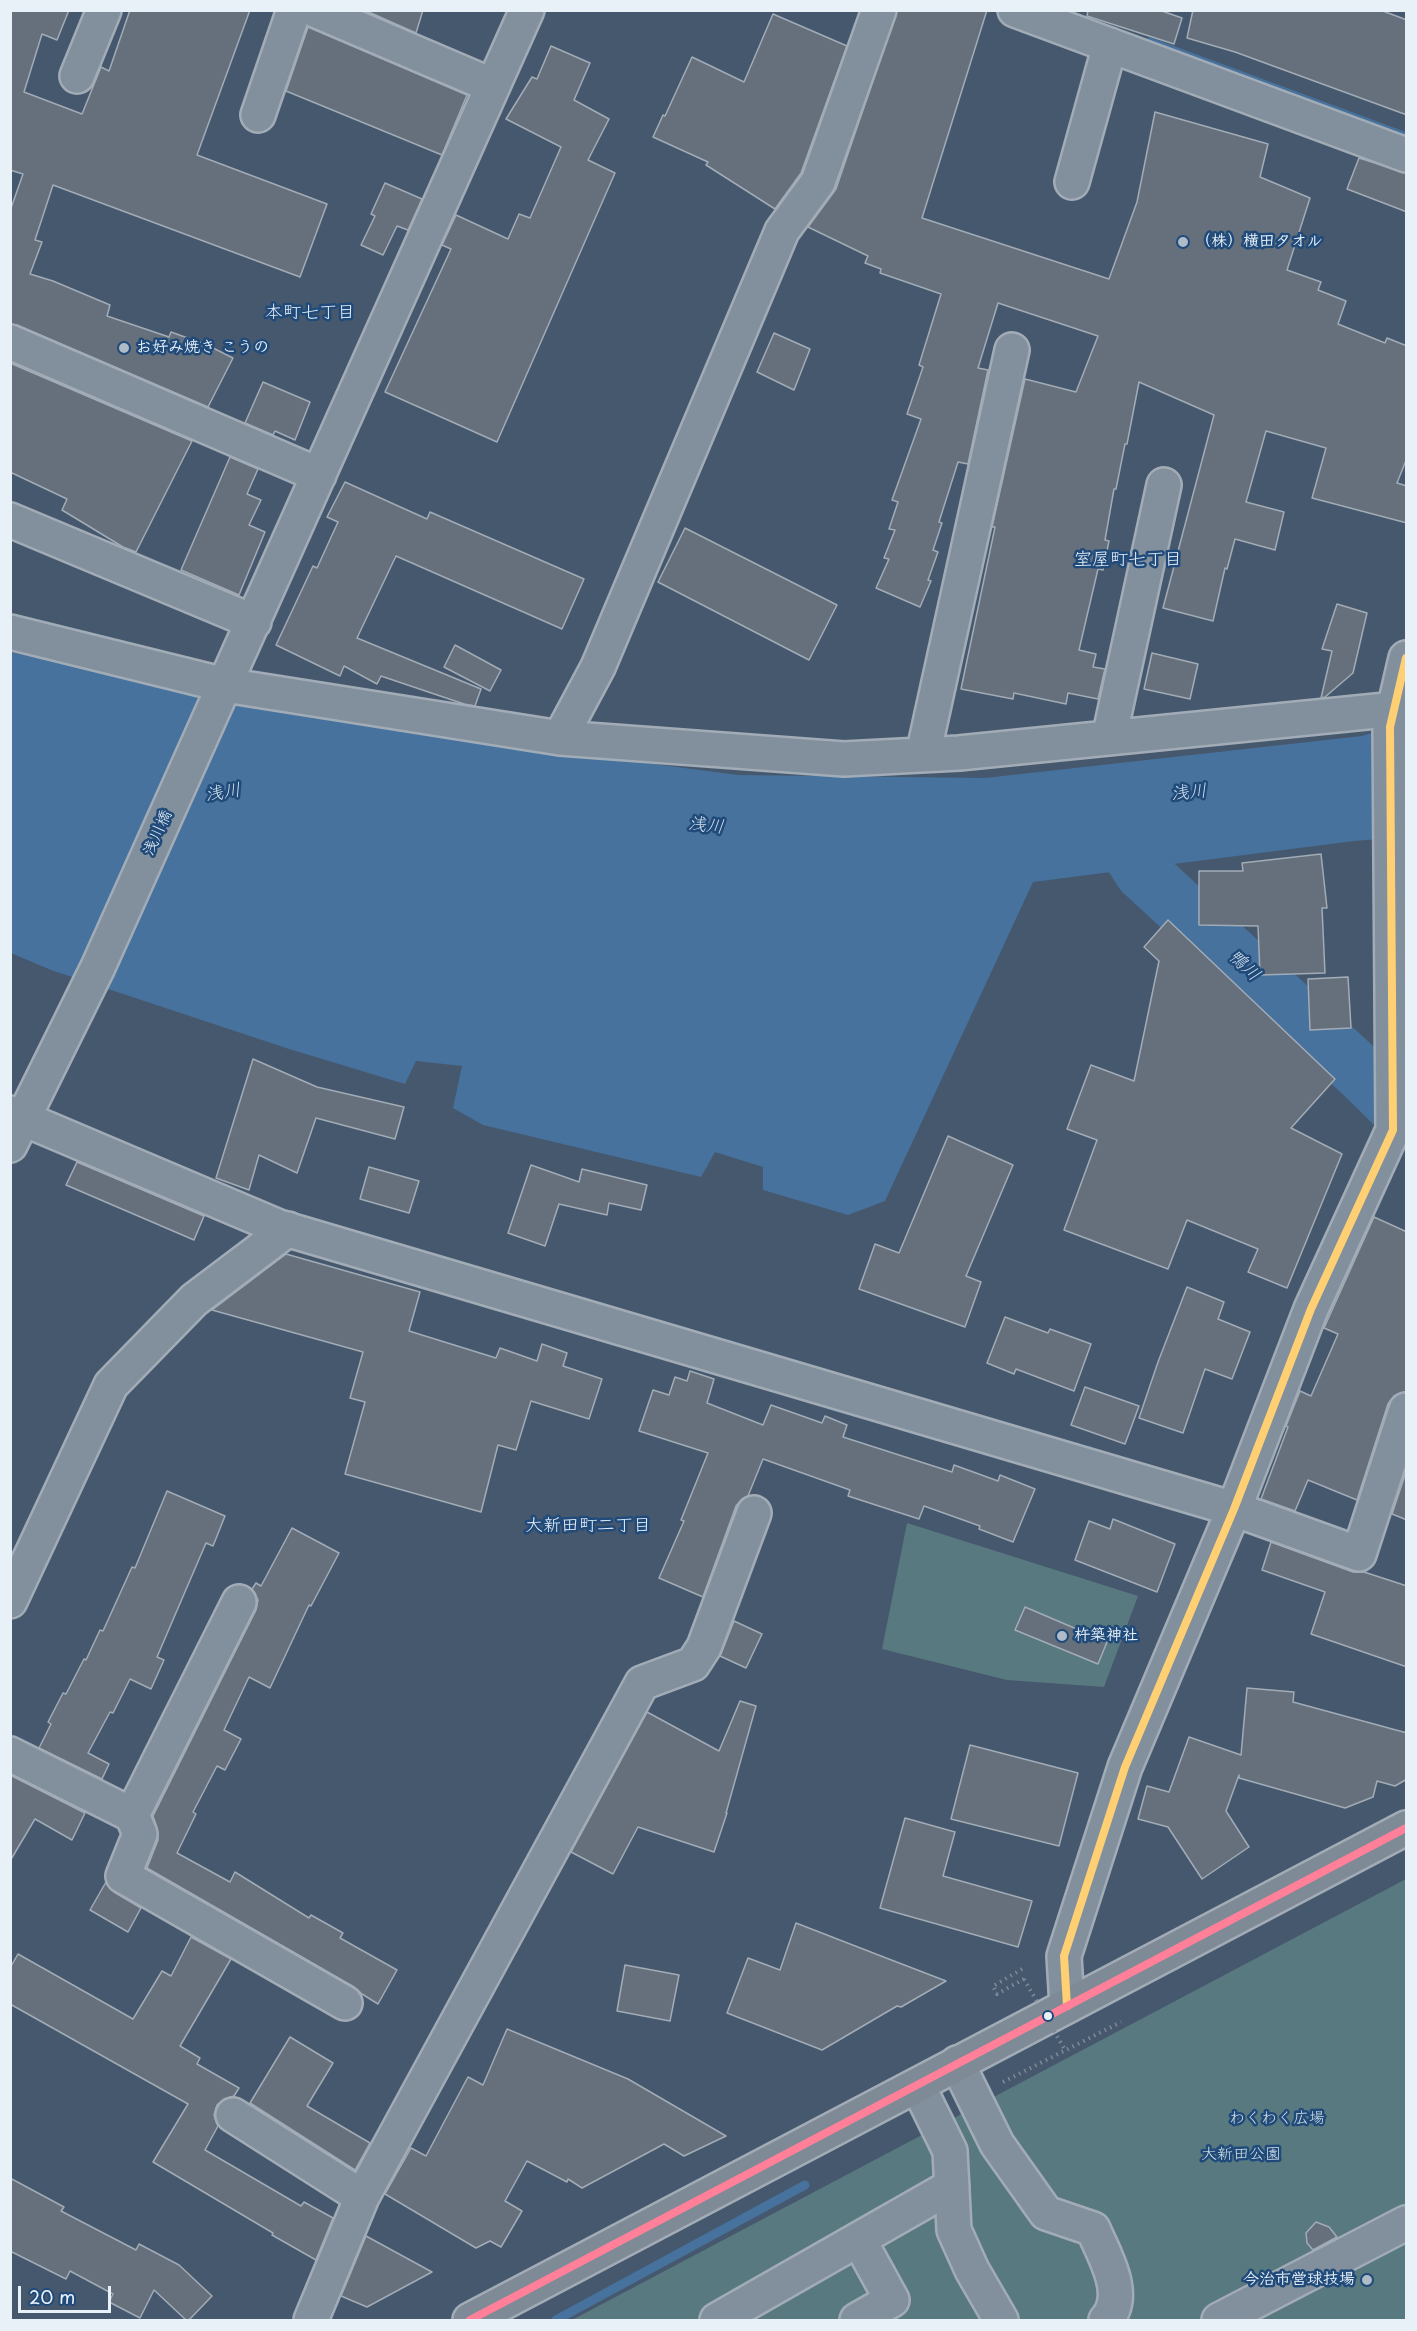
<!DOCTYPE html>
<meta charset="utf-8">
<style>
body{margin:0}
#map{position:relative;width:1417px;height:2331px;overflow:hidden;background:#46586d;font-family:"Playpen Sans",sans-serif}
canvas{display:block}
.frame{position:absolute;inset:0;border:12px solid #e8f1f8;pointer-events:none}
.scale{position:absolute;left:18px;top:2286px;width:93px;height:27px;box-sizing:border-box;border:3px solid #e8f1f8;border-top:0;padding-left:8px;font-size:18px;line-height:21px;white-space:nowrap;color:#e8f1f8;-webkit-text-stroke:4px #1f4a7a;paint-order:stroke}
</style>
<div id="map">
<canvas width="1417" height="2331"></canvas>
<div class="frame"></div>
<div class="scale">20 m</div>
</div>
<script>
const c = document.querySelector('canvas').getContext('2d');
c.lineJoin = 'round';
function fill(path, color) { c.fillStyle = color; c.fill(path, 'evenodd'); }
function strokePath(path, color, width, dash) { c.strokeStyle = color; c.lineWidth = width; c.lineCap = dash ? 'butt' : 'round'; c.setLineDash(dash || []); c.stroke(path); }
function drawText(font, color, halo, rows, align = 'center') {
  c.font = font + ' "Playpen Sans","Klee One",sans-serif'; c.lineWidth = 5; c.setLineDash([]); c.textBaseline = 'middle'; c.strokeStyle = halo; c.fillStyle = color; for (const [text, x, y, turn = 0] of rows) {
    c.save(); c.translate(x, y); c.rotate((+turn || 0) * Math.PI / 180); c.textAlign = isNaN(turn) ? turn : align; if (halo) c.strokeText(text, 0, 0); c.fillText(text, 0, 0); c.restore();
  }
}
fill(new Path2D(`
 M907 1523 1138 1596 1104 1687 1007 1680 882 1649Z
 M1406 1879V2320H572Z`), '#597980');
fill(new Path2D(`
 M10 652 175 688 486 742 738 775 985 778 1362 736 1406 722V837L1354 841 1033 882 885 1201 848 1215 763 1190V1167L715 1152 701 1177 483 1125 453 1108 462 1066 416 1061 405 1084 289 1049 51 970 11 953Z`), '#46729d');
strokePath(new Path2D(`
 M1150 42 1406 137
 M556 2320 805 2185`), '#46729d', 9);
strokePath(new Path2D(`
 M1099 805 1142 872 1360 1072 1406 1117`), '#46729d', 56);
const building = new Path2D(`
 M10 10H69L57 40 42 34 24 92 82 114 101 67 109 71 130 10H250L197 155 327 204 300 277 53 185 35 240 42 242 30 274 53 281 110 305 107 316 169 337 171 332 207 345 233 358 208 407 17 325 10 324V211L23 174 10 170Z
 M364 10H423L416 33Z
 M897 10H987L922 218 1109 279 1137 202 1155 112 1268 144 1260 177 1310 198 1287 270 1321 282 1318 290 1346 301 1338 324 1385 343 1387 338 1407 346V458L1397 483 1407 486V523L1312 498 1326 448 1266 431 1246 502 1284 512 1275 550 1235 539 1227 569 1225 568 1213 621 1163 608 1214 415 1139 382 1127 444H1125L1116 489H1114L1105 540 1109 541 1103 570 1098 569 1079 650 1096 654 1093 667 1105 669 1098 699 1068 693 1066 704 1014 693 1013 699 961 689 995 527H992L1025 379 1076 392 1098 336 998 303 978 368 988 370 968 464 958 462 939 522 942 523 933 550 938 552 928 580 931 581 920 607 876 588 889 559 884 558 895 530 889 529 898 502 892 500 921 419 907 414 923 367 919 365 941 294 880 273 881 269 865 263 868 256 808 227 836 189Z
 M1088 10H1159L1182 18 1174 44 1087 16Z
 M1193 10H1380L1407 20V115L1235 52 1187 38Z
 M773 14 847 46 801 173 775 209 706 165 708 162 653 137 663 115 665 116 692 57 744 82Z
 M308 27 467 95 442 155 286 91Z
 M551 46 590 63 574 100 609 119 588 160 615 173 497 442 385 392 451 249 442 245 456 215 508 239 519 214 530 218 561 147 506 119 532 77 537 79Z
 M1359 158 1407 173V212L1347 189Z
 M385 183 422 199 408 230 397 226 383 255 361 245 375 216 371 214Z
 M774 333 810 349 794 390 757 372Z
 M10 363 192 441 136 552 123 547 62 510 67 499 10 472Z
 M263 382 310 402 295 440 275 431 273 435 245 423Z
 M230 457 258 469 247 494 261 500 249 525 265 532 239 595 181 570Z
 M345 482 427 519 430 512 584 579 562 629 396 556 357 638 481 689 475 706 464 704 381 676 377 684 344 666 340 676 276 645 313 566 317 568 338 522 327 517Z
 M685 528 837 605 809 660 658 582Z
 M1337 604 1367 613 1353 673 1325 697 1321 698 1332 651 1322 649Z
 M455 645 501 670 490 691 444 667Z
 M1152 653 1198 664 1190 699 1144 689Z
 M1321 854 1327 908H1322L1325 973 1260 975 1258 926 1199 925V871H1243L1242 863Z
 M1168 920 1335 1079 1291 1128 1342 1154 1287 1288 1248 1272 1258 1249 1187 1220 1168 1269 1064 1230 1097 1140 1067 1129 1091 1065 1134 1081 1159 961 1144 947Z
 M1348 977 1351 1028 1310 1030 1308 979Z
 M253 1059 317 1087 404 1107 395 1139 316 1118 297 1173 259 1155 249 1190 216 1178Z
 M948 1136 1013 1165 966 1276 981 1282 965 1327 859 1289 875 1244 899 1253Z
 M77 1162 204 1216 194 1240 66 1185Z
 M531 1165 579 1182 582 1169 647 1185 641 1210 609 1203 607 1215 559 1204 545 1246 508 1233Z
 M369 1167 419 1181 409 1213 360 1199Z
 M1374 1217 1407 1232V1392L1394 1396 1388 1404 1357 1500 1308 1480 1295 1511 1261 1499 1288 1427 1286 1426 1300 1391 1311 1396 1338 1334 1324 1328Z
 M286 1254 420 1292 409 1331 496 1358 500 1348 537 1361 542 1344 567 1353 563 1366 602 1379 589 1419 531 1401 516 1450 498 1445 481 1512 345 1474 365 1402 350 1398 363 1352 212 1310Z
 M1187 1287 1224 1302 1218 1319 1250 1332 1232 1379 1205 1369 1183 1433 1139 1418 1158 1362Z
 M1005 1317 1048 1333 1050 1329 1091 1344 1074 1391 1016 1369 1014 1374 987 1363Z
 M690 1371 714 1379 707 1403 763 1425 771 1405 822 1423 825 1416 847 1425 843 1437 952 1472 954 1465 998 1481 1000 1475 1035 1489 1013 1542 979 1529 980 1526 924 1506 919 1519 848 1496 850 1490 763 1459 748 1496 742 1499 736 1506 703 1597 659 1578 684 1521 681 1520 708 1453 639 1431 653 1390 669 1395 675 1377 687 1381Z
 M1085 1387 1139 1406 1125 1444 1071 1425Z
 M1407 1469V1520L1392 1514Z
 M167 1491 225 1516 213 1546 206 1543 157 1657 164 1660 151 1689 130 1679 113 1713 110 1712 88 1753 109 1764 102 1779 39 1748 51 1724 48 1722 63 1693 66 1694 84 1659 86 1660 100 1630 103 1631 132 1567 135 1568Z
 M1113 1519 1175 1544 1157 1592 1075 1560 1089 1521 1110 1529Z
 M292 1528 339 1553 311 1606 309 1605 270 1688 249 1677 224 1730 241 1739 225 1770 217 1766 193 1812 196 1814 177 1853 230 1882 235 1872 309 1918 311 1915 343 1933 340 1938 397 1970 378 2004 362 1994 354 1987 147 1868 158 1840 157 1828 153 1816 256 1610 258 1600 252 1589 256 1583 261 1586Z
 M1271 1542 1353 1572H1364L1407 1586V1667L1311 1634 1325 1592 1262 1570Z
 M1025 1607 1107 1642 1098 1664 1015 1630Z
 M734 1621 762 1634 746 1668 720 1656Z
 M1247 1688 1294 1692 1293 1702 1407 1733V1779L1395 1786 1377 1781 1373 1797 1345 1808 1239 1778V1775L1226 1811 1249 1847 1202 1879 1168 1827 1138 1819 1147 1786 1169 1792 1189 1737 1241 1755Z
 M740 1701 756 1706 726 1813H727L714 1852 638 1827 613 1874 571 1852 647 1712 719 1751Z
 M970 1745 1078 1773 1059 1846 951 1819Z
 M10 1775 85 1813 72 1840 35 1819 10 1861Z
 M905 1818 955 1832 943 1876 1032 1901 1018 1947 880 1908Z
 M106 1882 114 1892 141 1908 128 1932 90 1910Z
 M796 1923 881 1956 946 1981 901 2007 897 2006 822 2050 727 2013 748 1958 780 1970Z
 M191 1937 231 1959 180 2046 200 2058 197 2064 239 2088 234 2096 224 2099 217 2105 214 2115 218 2126 205 2150 301 2206 304 2202 333 2218 316 2260 272 2235 273 2233 153 2162 188 2104 10 2004V1968L18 1954 133 2019 162 1971 171 1976Z
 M625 1965 679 1975 670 2021 617 2011Z
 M507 2029 628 2079 726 2136 684 2156 664 2144 582 2188 568 2179 567 2182 527 2161 505 2201 522 2211 501 2247 490 2241 476 2248 385 2194 411 2148 426 2156 468 2077 483 2085Z
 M290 2037 333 2063 307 2106 370 2143 355 2170 250 2103Z
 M10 2178 64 2207 61 2211 136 2250 139 2244 179 2265 212 2296 189 2320H186L154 2290 140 2318 109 2302 113 2294 70 2271 66 2279 10 2251Z
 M1316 2222 1329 2227 1337 2237 1313 2250 1307 2243 1306 2233Z
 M366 2236 432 2272 367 2307 341 2296Z`);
fill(building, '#65707c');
strokePath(building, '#a2acb7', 1.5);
const minor = new Path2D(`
 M315 10 493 86
 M1015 10 1406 155
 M77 76 104 10
 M258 115 294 10
 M1072 182 1110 45
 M10 342 319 475
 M10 520 254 622
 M10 632 225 685 560 738 844 759 959 753 1406 708
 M560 738 598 667 782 231 818 182 879 10
 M1109 738 1164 485
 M923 755 1012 350
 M10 1113 279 1227 1234 1509 1359 1554 1406 1410
 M10 1145 98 967 527 10
 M10 1601 111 1385 194 1300 288 1229
 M10 1754 132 1815 140 1834 123 1876 345 2003
 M132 1815 239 1602
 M1067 2006 1064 1956 1125 1767 1234 1509 1311 1309 1393 1130 1390 727 1406 658
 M957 2063 997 2144 1046 2213 1093 2229C1104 2255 1129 2295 1106 2320
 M918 2086 950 2151 954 2230 972 2270 1001 2320
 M233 2115 362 2197
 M311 2320 362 2197 642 1683 693 1664 704 1647 754 1513
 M717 2320 952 2186
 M857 2320 892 2300 859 2240
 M1219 2320 1406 2223`);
const highway = new Path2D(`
 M470 2320 1406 1828`);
strokePath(minor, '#a2acb7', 38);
strokePath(highway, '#a2acb7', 38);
strokePath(new Path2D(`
 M1024 1979 997 1994 993 1986 1024 1968
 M1003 2082 1121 2022`), '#808a97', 4, [1.5, 4.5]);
strokePath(minor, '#828f9c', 33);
strokePath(highway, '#7e8a95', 33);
strokePath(new Path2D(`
 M1024 1979 1065 2050`), '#808a97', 4, [1.5, 4.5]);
strokePath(new Path2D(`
 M1067 2006 1064 1956 1125 1767 1234 1509 1311 1309 1393 1130 1390 727 1406 658`), '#fed073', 8);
strokePath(new Path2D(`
 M470 2320 1406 1828`), '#ff8098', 8);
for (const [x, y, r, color] of [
 [1183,242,6,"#afbbc7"],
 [124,348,6,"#afbbc7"],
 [1062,1636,6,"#afbbc7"],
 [1048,2016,5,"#e8f1f8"],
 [1367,2280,6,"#afbbc7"]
]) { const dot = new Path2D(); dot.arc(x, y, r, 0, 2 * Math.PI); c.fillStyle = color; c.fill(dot); strokePath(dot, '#1f4a7a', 2); }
drawText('bold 16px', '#e8f1f8', '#1f4a7a', [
 ["（株）横田タオル",1195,242],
 ["お好み焼き こうの",136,348],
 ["杵築神社",1074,1636],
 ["今治市営球技場",1355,2280,"right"]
], 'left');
drawText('16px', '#e8f1f8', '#1f4a7a', [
 ["浅川橋",158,833,-66]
]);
drawText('16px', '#d3e0e6', '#1f4a7a', [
 ["わくわく広場",1277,2119],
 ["大新田公園",1241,2155]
]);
drawText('18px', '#e8f1f8', '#1f4a7a', [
 ["本町七丁目",310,313],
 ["室屋町七丁目",1128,560],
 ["大新田町二丁目",588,1526]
]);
drawText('italic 18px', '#d0deeb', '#1f4a7a', [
 ["浅川",223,793,-9],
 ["浅川",1189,793,-6],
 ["浅川",706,826,6],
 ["鴨川",1244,966,43]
]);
</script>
